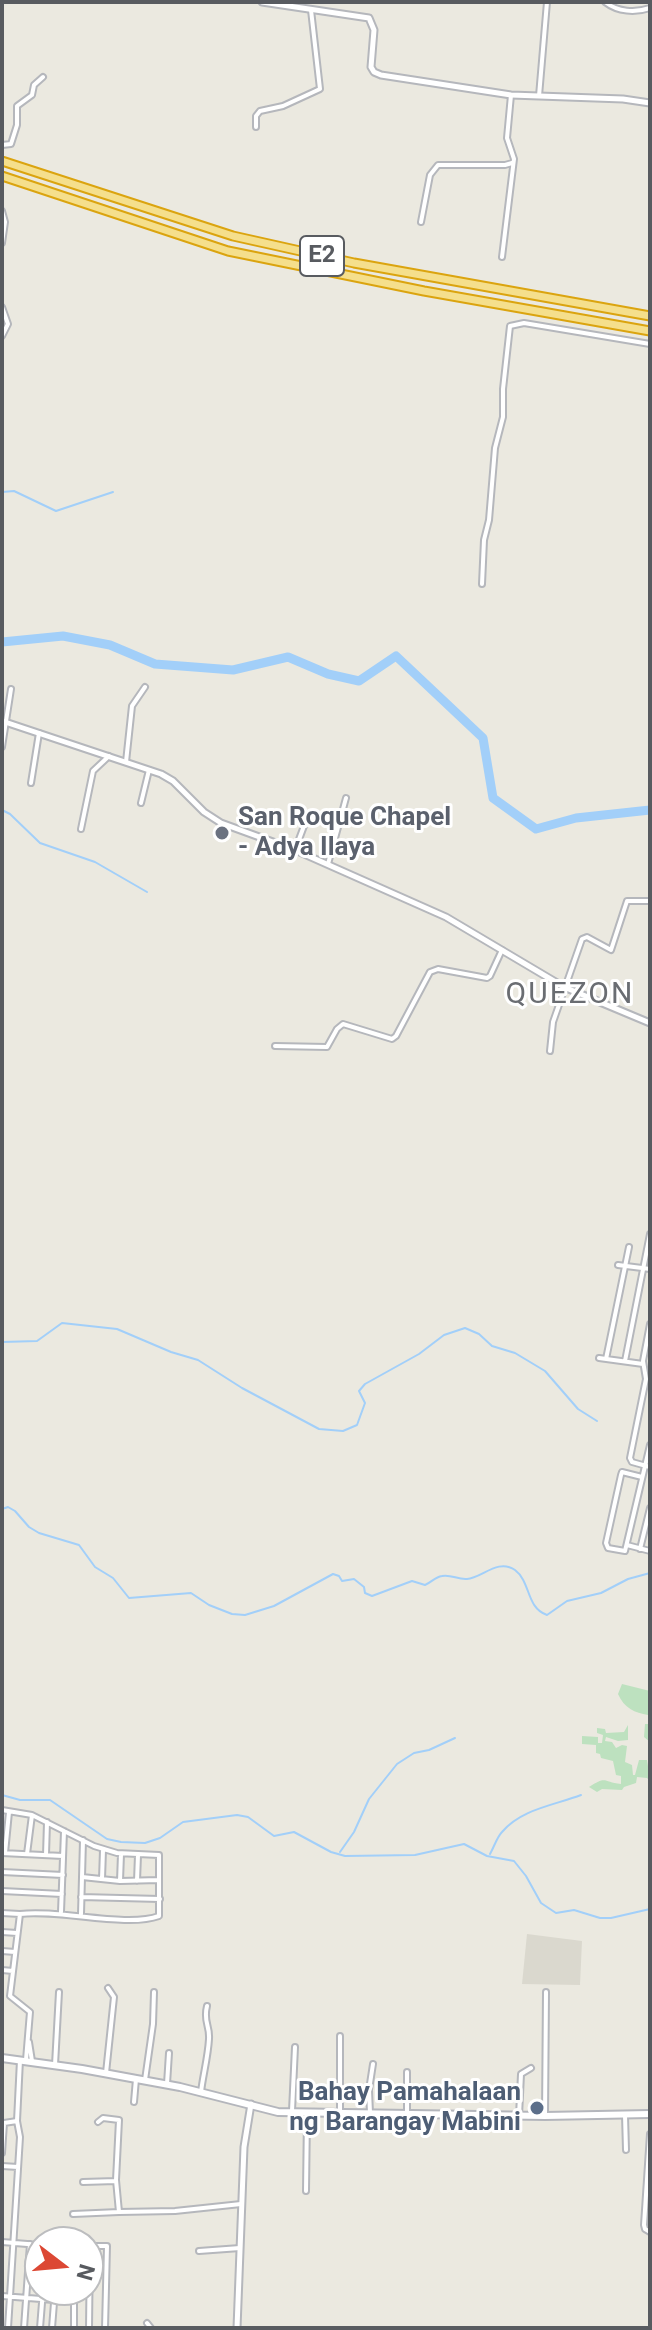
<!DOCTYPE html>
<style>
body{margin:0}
#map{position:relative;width:652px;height:2330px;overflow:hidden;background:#ebe9e0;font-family:Roboto,sans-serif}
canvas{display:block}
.frame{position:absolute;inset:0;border:4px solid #585b60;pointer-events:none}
.north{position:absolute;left:24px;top:2226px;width:80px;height:80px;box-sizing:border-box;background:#fff;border:2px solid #bcbdbf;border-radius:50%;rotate:106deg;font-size:22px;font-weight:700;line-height:32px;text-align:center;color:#585b60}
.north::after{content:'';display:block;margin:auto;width:28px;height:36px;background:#dc4834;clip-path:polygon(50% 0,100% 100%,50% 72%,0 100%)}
</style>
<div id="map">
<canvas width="652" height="2330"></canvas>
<div class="frame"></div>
<div class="north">N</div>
</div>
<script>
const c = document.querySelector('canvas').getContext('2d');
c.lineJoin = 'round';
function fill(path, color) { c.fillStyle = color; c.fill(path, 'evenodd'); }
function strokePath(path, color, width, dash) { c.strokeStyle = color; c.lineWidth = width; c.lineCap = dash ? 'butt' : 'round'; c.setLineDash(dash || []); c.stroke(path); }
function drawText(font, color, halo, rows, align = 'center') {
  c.font = font + ' Roboto,sans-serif'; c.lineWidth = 6; c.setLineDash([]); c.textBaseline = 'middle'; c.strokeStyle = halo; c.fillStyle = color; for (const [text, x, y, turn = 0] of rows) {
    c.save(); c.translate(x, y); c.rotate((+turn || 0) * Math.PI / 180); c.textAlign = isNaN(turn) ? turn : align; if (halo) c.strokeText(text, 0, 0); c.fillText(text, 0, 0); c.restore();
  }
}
fill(new Path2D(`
 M527 1934 582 1941 580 1985 522 1984Z`), '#dad8ce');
fill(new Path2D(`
 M622 1684 650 1691V1742L644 1737 645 1724H649L648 1715C635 1713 624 1708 618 1694Z
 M628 1725V1740L618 1741 606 1737 605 1741 612 1742 616 1748 622 1745 627 1746 625 1762 632 1765 633 1775H635L639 1760H647L648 1766H650V1781L647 1778 637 1777 636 1783 624 1787 622 1790 602 1789 597 1792 589 1787C607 1775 603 1782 621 1784V1776L616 1775 613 1761 601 1758 600 1754 596 1753V1745L582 1744V1736L598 1737V1743H602L603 1735 597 1733V1728L605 1729 606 1733 624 1732Z`), '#bde1bf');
strokePath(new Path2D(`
 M2 492 14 491 56 511 113 492
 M2 810 10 814 40 843 95 862 147 892
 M2 1342 37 1341 62 1323 117 1329 171 1352 198 1360 242 1388 319 1429 343 1431 357 1425 365 1403 359 1391 365 1384 419 1354 444 1335 465 1328 479 1334 492 1346 515 1353 545 1371 578 1409 597 1421
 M2 1509 8 1507 15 1511 29 1527 39 1533 79 1545 95 1567 113 1578 129 1598 191 1593 209 1605 232 1614 245 1615 274 1606 333 1574 339 1576 342 1581 354 1579 364 1587 365 1593 372 1596 412 1581 425 1585C432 1582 435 1577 442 1576 451 1574 458 1580 467 1579 482 1578 498 1558 515 1570 531 1582 526 1608 547 1615L567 1601 601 1593 628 1579 650 1573
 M2 1795 20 1800H50L107 1839 121 1842 145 1843 160 1838 183 1822 237 1815 248 1817 274 1836 294 1832 331 1852 345 1856 415 1855 464 1844 487 1856 514 1861 526 1876 541 1903 556 1913 574 1910 600 1918H611L650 1909
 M340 1852 354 1832 369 1799 397 1764 414 1753 429 1750 455 1738
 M490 1854C494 1847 497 1837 502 1832 521 1809 555 1805 581 1795`), '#a2cff9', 2);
strokePath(new Path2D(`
 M2 642 63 636 110 645 155 664 233 670 288 657 328 674 359 681 396 656 483 738 493 798 536 829 576 818 650 810`), '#a2cff9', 9);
const minor = new Path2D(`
 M605 2C618 12 635 13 650 8
 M539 96 547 2
 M256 127V116L260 111 283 106 320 89 311 10
 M2 145 11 144 17 125V106L32 95 34 85 43 77
 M2 211 5 222 2 243
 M421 222 430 175 438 165H505L512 163
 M502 257 514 159 507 138 511 95
 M2 307 8 324 2 336
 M482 584 484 540 489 520 495 448 503 417V389L510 326 524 323 650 344
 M2 747 11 689
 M126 762 132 706 145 687
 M31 783 39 733
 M141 803 149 770
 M81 829 93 771 109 756
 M295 850 307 818
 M328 864 346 798
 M275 1046 327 1047 337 1029 343 1024 392 1039 396 1036 430 972 438 969 487 978 490 976 502 950
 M550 1051 553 1022 582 939 587 937 611 950 627 901H650
 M618 1265 650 1269
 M650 1324 643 1361 646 1379 630 1458 632 1462 650 1467
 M599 1358 643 1364
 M606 1359 629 1247
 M625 1361 650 1234
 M642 1477 622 1472 621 1475 606 1543 608 1548 625 1551 650 1445
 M627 1545 650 1551
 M640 1549 650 1508
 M2 1810 32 1815 94 1846 117 1853 159 1855V1880
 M2 1853 63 1856
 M5 1853 9 1812
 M27 1854 32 1815
 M46 1855 47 1822
 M2 1872 63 1875
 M102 1879 103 1850
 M120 1881 121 1854
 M137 1881 138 1855
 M2 1891 62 1894
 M81 1897 160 1899
 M61 1912 64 1831
 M2 1913 20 1914
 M81 1914 83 1840
 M2 1932 17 1933
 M2 1951 15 1952
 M2 1970 13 1971
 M29 2042 32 2061
 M26 2060 30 2012 10 1996 20 1914C59 1909 126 1928 159 1916V1880L120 1881 82 1877
 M55 2065 59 1992
 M407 2072V2115
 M106 2073 114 1997 108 1988
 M145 2080 153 2024 154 1992
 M167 2084 169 2053
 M201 2092C203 2075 208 2057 209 2039 210 2025 203 2022 207 2006
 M134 2102 136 2079
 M292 2111 295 2047
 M340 2112V2036
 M370 2113 369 2090 373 2064
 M625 2115 626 2150
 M519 2116 521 2074 531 2068
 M545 2116 546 1992
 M98 2122 103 2118 119 2120 116 2180 119 2212 175 2211 241 2204
 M650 2134 644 2225 645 2229 650 2232
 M2 2153 4 2123 17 2121
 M2 2166 18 2167
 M83 2182 116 2181
 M306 2191 307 2115
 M73 2214 119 2212
 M2 2242 40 2245
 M88 2246H107L105 2328
 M199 2251 240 2248
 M2 2296 54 2300
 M147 2323 151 2328
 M8 2328 20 2137 17 2121 20 2060
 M24 2328 30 2244
 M40 2328 43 2290
 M52 2328 55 2290
 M74 2328V2290
 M89 2328 90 2246`);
const tertiary = new Path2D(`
 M262 2 369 18 374 30 371 67 374 72 381 75 511 95 623 99 650 103
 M2 721 161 774 173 781 204 812 221 823 295 850 446 917 564 987 650 1023
 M237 2328 244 2147 251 2104`);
const secondary = new Path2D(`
 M2 2058 82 2069 180 2087 278 2112 545 2116 650 2114`);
const motorway = new Path2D(`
 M2 161 233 236 354 263 650 316
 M2 176 228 251 424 291 650 331`);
strokePath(minor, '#b5b7bc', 8);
strokePath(tertiary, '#b5b7bc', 9);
strokePath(secondary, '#b4b6bc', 10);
strokePath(motorway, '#dba40f', 11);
strokePath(minor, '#fff', 4);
strokePath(tertiary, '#fff', 5);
strokePath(secondary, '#fff', 6);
strokePath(motorway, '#f5df8c', 7);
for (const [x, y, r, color] of [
 [222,833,8,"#6b7280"],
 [537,2108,8,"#5c6f8a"]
]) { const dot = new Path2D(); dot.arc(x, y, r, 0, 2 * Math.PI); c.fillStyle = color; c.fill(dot); strokePath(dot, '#fff', 3); }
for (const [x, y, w] of [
 [322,256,44]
]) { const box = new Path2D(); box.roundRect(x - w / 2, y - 20, w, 40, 6); c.fillStyle = '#fff'; c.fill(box); strokePath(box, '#585b60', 2); }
drawText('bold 24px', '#585b60', null, [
 ["E2",322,256]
]);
drawText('bold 26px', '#5b616d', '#fff', [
 ["San Roque Chapel",238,818],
 ["- Adya Ilaya",238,848]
], 'left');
drawText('bold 26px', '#4e5e75', '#fff', [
 ["Bahay Pamahalaan",521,2093],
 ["ng Barangay Mabini",521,2123]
], 'right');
c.letterSpacing = '2px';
drawText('30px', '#6a6d72', '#fff', [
 ["QUEZON",570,995]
]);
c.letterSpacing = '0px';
</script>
